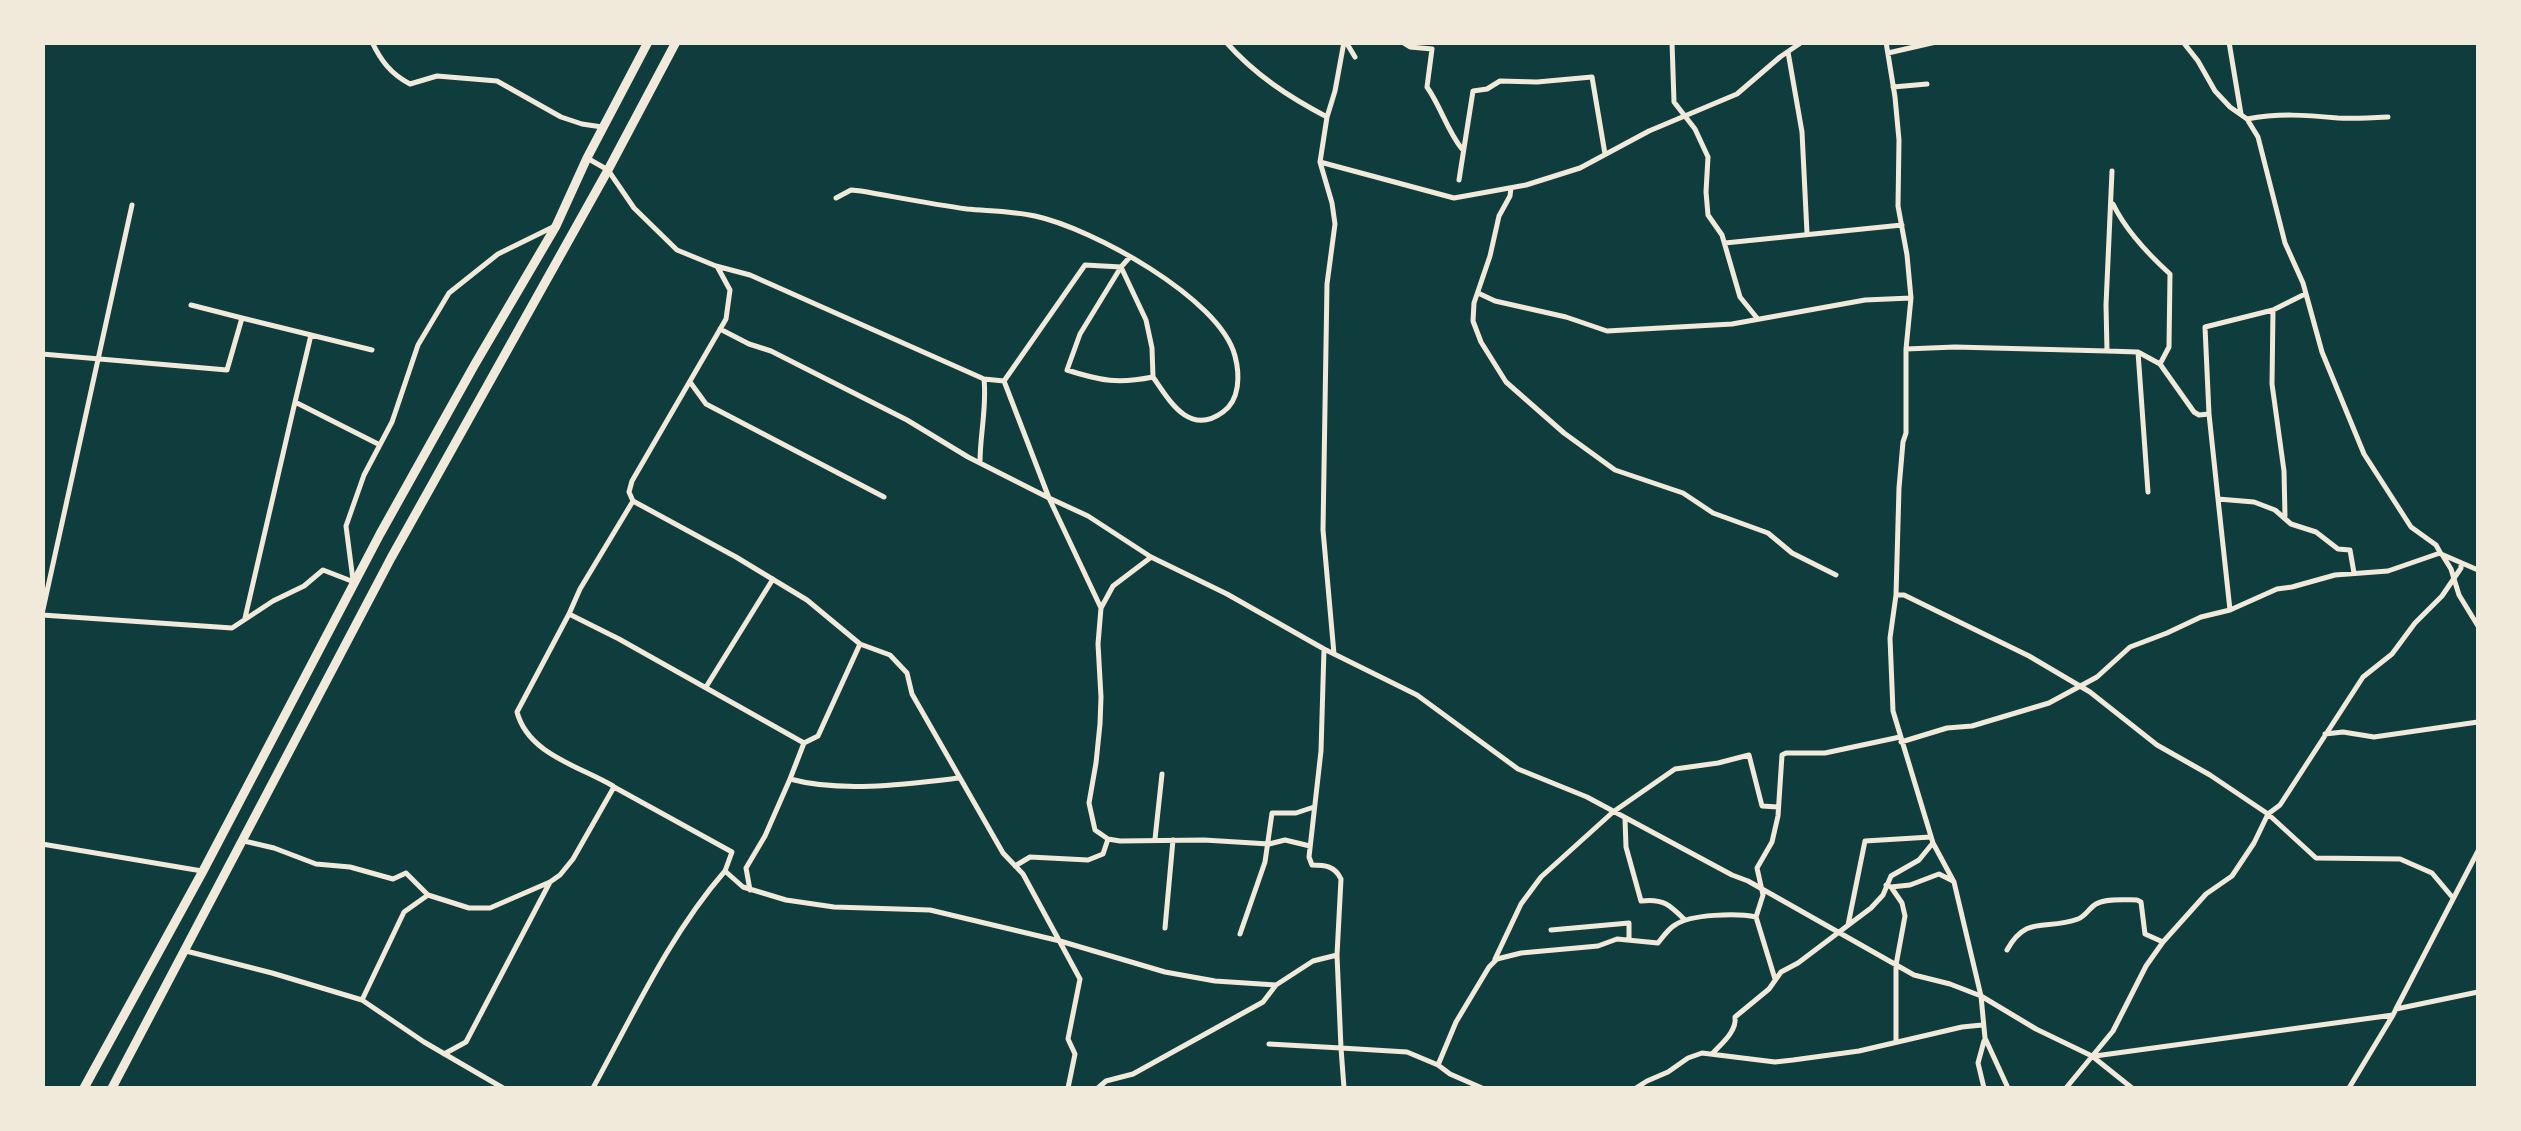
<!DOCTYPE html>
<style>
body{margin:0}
#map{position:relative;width:2521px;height:1131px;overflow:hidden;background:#0f3d3e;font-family:"DM Sans",sans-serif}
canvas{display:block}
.frame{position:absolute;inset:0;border:45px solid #f1e9da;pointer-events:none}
</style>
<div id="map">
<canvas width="2521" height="1131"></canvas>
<div class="frame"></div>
</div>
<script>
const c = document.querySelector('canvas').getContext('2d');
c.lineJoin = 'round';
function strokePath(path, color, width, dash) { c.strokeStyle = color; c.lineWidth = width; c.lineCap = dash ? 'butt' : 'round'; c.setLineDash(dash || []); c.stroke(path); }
strokePath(new Path2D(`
 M372 42C381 61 391 74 410 84L437 76 497 81 561 117 582 124 602 127
 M1226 42C1255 75 1289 97 1327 117
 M1344 42 1335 91 1327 117 1320 162 1454 198 1526 185 1580 168 1649 131 1737 94 1780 57 1802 42
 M1346 42 1355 57
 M1402 42 1410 47 1432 49 1427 87C1441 107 1447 130 1462 149
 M1672 42 1674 102 1695 129 1708 157 1706 192 1708 215 1722 235 1740 297 1757 318
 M1886 42 1895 97 1899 140 1898 206 1907 255 1911 298 1906 349V433L1903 442 1899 488 1896 595 1890 638 1893 711 1933 843 1954 882 1981 996 1985 1038 2008 1088
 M2183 42 2198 61 2215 91 2230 107 2247 119 2258 137 2285 243 2303 283 2322 352 2364 454 2411 527 2436 545 2441 554 2478 570
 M2229 42 2241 114
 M1788 52 1802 132 1807 233
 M1888 53 1936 42
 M1893 87 1927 84
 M2247 119C2278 113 2306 115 2338 118 2354 119 2371 118 2388 117
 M587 158 608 170 634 208 677 250 716 266 750 275 984 379 1004 381 1049 498 1088 516 1151 557 1227 594 1324 649 1417 695 1518 769 1587 797 1732 875 1748 881 1914 975 1950 984 1981 996 2036 1029 2092 1056 2132 1088
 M1320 162 1332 203 1335 224 1327 284 1323 530 1334 654
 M1459 180 1473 91 1487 89 1500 81 1537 82 1592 77 1605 154
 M1511 188 1510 196 1499 216 1490 256 1474 303 1473 321 1481 342 1506 382 1564 433 1615 470 1683 493 1713 513 1768 533 1792 553 1836 575
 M836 198 851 190 861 191C896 197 931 204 967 209 989 211 1013 211 1035 216 1091 228 1220 298 1235 356 1240 375 1240 400 1223 412 1189 437 1169 400 1153 377 1118 384 1101 381 1067 370L1080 334 1121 267 1146 320 1152 348 1153 377
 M2113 204C2126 231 2148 254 2170 274L2169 347 2160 364
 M1725 243 1902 225
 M718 268 730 290 726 319 632 481 629 492 633 501 736 557 807 600 860 644 890 655 907 673 912 694 1003 853 1023 874 1080 979 1068 1039 1075 1054 1068 1088
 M1478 293 1495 301 1566 317 1607 331 1732 324 1865 300 1911 298
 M191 305 242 318
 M2273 310 2272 384 2284 471 2285 516
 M720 329 749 344 771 351 907 420 968 457 1049 498 1101 608 1098 644 1101 697 1100 724 1096 763 1089 803 1095 830 1108 839 1120 841 1204 840 1269 844 1285 840 1310 846
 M311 335 372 350
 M1906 349 1955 347 2107 351 2106 305 2112 171
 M2107 351 2138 352 2148 492
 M2138 352 2160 364 2194 412 2199 415 2209 414 2218 499 2254 502 2275 510 2291 524 2316 532 2338 549 2350 550 2354 573
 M42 354 227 370 242 318 311 335 295 402 380 445
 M1004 381 1085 265 1121 267 1129 258
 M690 382 706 404 884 497
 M2209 414 2205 327 2273 310 2305 294
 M980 462C980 434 987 407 984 379
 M2218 499 2230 610
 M633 501 580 589 569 614 619 639 804 743 790 779C841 793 908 784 959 778
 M2443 556 2451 569 2459 595 2478 626
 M353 580 346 526 364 475 392 422 418 345 449 293 498 254 553 227
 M1896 595H1904L2029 656 2090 692 2157 745 2210 775 2268 814 2316 858 2400 859 2432 873 2453 898
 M1101 608 1113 586 1150 558
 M42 614 132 205
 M569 614 517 712C528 754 579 766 613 786
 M42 615 232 628 273 601 304 586 323 570 354 582
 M245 618 295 402
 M1324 649 1321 751 1309 857 1312 865C1325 865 1335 866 1341 879L1337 955
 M706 687 773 579
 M2325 734 2343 732 2374 737 2478 722
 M1901 742 1947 728 1972 726 2049 703 2097 677 2130 647 2167 633 2201 617 2230 610 2277 589 2292 587 2335 575 2388 571 2440 553
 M804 743 818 736 860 644
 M1625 819 1626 847 1641 901C1663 898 1670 905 1685 920
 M1155 839 1162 774
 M244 841 274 848 316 864 350 867 393 879 406 873 428 895 469 908H490L550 882 560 875 573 859 614 787 732 852 725 871 743 887 786 900 834 907 930 910 1060 941 1165 972 1215 981 1276 985 1313 961 1337 955 1341 1048 1407 1052 1438 1065 1450 1074 1482 1088
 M42 844 202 871
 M1015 866 1030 857 1088 860 1103 854 1108 839
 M1886 885 1891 887 1902 903 1905 916 1896 965V1042
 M1891 887 1910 885 1939 874 1953 881
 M750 890 746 868 765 836 790 779
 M1756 917 1775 979
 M1848 925 1865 841 1931 837
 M1165 928 1173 840
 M1551 930 1629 923V940
 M1240 934 1265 862 1272 813H1296L1314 807
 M2007 950C2027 914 2046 931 2078 919 2086 916 2089 908 2096 904 2106 898 2126 900 2137 900L2141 902 2145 934 2163 942
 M186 951 272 973 362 1000 424 1042 503 1088
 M1495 959 1521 904 1541 877 1613 812 1675 769 1718 763 1749 755 1762 806 1778 807
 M362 1000 404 912 428 895
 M2396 1009 2478 851
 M1984 1041 1978 1063 1984 1088
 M1269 1044 1341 1048 1344 1088
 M1713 1053C1722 1043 1737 1031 1735 1017L1769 989 1781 972 1798 963 1871 908 1883 895 1891 876 1919 860 1932 844
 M444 1054 466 1042 550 882
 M2095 1056 2393 1015 2396 1009 2478 992
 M1438 1065 1456 1022 1489 967 1497 959 1521 953 1598 946 1617 939 1658 943C1663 937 1668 929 1675 925 1690 914 1738 913 1756 917L1763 895 1757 868 1772 842 1778 816 1782 755 1786 753H1825L1900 737
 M593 1088C633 1015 670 934 725 871
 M1098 1088 1106 1081 1133 1074 1263 1002 1276 985
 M1636 1088 1647 1081 1668 1072 1688 1058 1702 1053 1775 1062 1793 1060 1859 1051 1962 1027 1982 1025
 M2066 1088 2113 1031 2146 966 2163 942 2206 894 2232 876 2254 843 2268 814 2280 805 2363 677 2392 654 2415 623 2442 596 2461 568V563
 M2349 1088 2393 1015`), '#f1e9da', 5);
strokePath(new Path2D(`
 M84 1088 203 871 380 534 475 364 556 226 587 158 648 42
 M112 1088 391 558 608 170 676 42`), '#f1e9da', 9);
</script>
